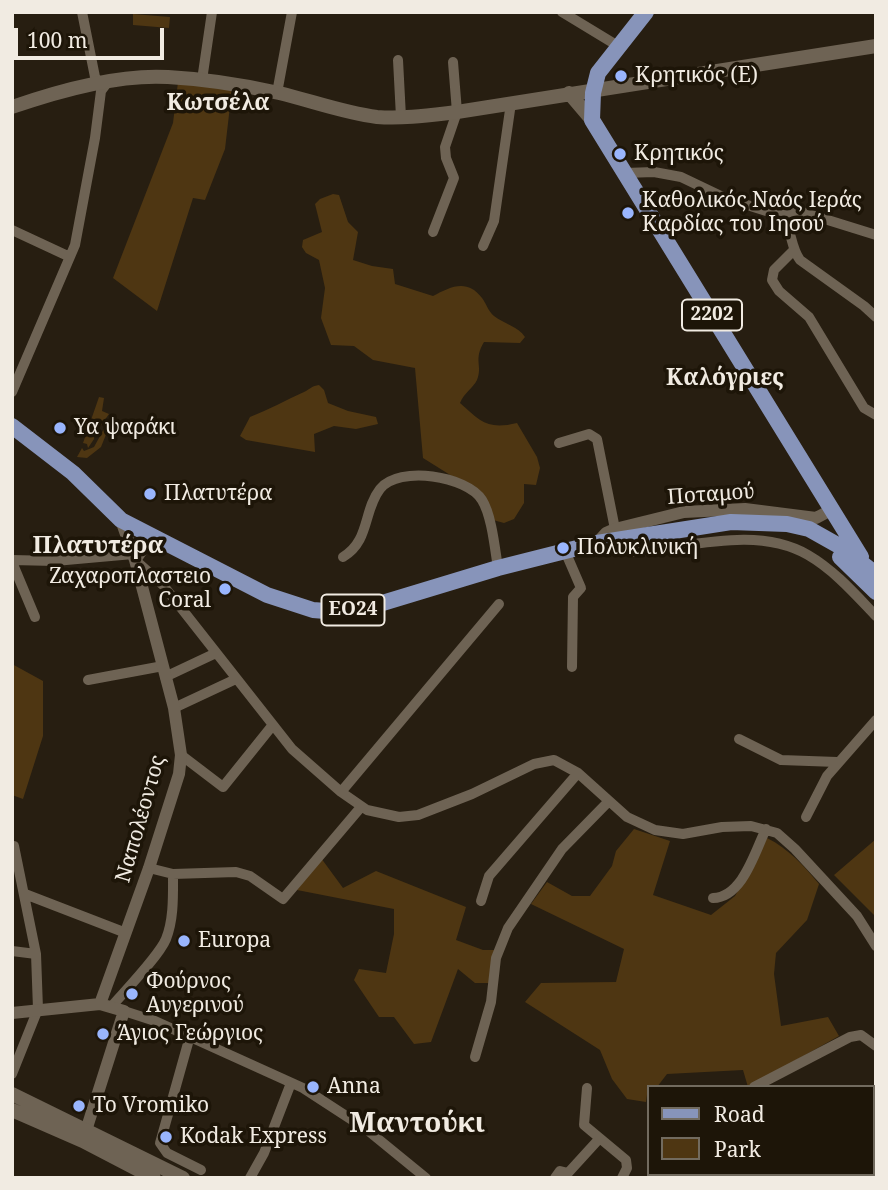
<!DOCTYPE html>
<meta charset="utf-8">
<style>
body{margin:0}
#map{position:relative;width:888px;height:1190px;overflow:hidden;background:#271e11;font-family:"Noto Serif",serif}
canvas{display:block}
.frame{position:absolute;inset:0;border:14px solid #f1ebe2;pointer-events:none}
.legend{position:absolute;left:647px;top:1085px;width:228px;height:91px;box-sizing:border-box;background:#1d1508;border:2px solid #726b5f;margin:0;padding:9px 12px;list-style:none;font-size:21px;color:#f1ebe2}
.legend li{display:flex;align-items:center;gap:14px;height:35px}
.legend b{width:35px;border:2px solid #726b5f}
.scale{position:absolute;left:14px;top:28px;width:150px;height:32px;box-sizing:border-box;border:4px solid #f1ebe2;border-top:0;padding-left:9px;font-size:21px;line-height:24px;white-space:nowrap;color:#f1ebe2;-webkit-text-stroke:5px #1d1508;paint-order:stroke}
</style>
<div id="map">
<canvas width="888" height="1190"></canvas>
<div class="frame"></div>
<ul class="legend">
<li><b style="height:9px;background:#8794ba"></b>Road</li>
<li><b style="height:19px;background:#4e3612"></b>Park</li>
</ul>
<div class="scale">100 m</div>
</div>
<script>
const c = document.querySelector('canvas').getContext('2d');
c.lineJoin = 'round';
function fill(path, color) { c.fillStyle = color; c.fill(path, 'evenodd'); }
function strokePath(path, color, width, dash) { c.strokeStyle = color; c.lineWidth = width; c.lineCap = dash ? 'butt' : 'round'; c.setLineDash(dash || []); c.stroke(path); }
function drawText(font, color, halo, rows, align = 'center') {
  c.font = font + ' "Noto Serif",serif'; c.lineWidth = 7; c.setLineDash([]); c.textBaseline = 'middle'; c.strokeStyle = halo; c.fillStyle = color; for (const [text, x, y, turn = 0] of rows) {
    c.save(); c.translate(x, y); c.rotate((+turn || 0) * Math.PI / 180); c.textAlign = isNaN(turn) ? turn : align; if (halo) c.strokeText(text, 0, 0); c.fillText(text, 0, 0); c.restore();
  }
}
fill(new Path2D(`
 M133 14 170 17 169 28 133 25Z
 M178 82 232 89 225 149 205 200 193 198 157 311 113 278 173 123Z
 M333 194 339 195 348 222 358 232 353 260 372 266 393 269 395 284 433 296C450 287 467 278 482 298 486 303 488 311 494 316 504 324 518 326 525 337L520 343 484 342C473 360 483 366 477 380 473 388 464 393 460 403 481 422 488 430 517 423L537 457 540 468 536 485 524 484V503L514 519 504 523 493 520 463 483 423 458 415 368 373 360 354 346 331 345 321 318 325 288 319 260 306 253 302 247 303 240 322 232 315 204 320 199Z
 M319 385 324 390 328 403 348 411 376 417 378 424 356 429 334 426 314 434 315 452 246 440 240 436 250 417C268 410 286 400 304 392 310 389 312 386 319 385Z
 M99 397 104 398 102 411 109 414 99 428 93 432 94 439 88 448 87 444 83 443Z
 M111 416 113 417 101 447 87 458 77 457 82 448 84 451 94 447Z
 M12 664 43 681V736L23 799 12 795Z
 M634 829 670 841 653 895 711 915 735 896 767 838C789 849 803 865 819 884L807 920 776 953 774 974 781 1026 828 1017 839 1036 748 1087 743 1070 667 1074 657 1087H648L646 1102 627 1099 612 1079 600 1050 525 1002 541 983 616 982 624 949 531 904 547 882 572 896H590L612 866 616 851Z
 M876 839V917L834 875Z
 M321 858 343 888 376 871 466 907 456 940 483 950H497L489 983H475L458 969 431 1042 414 1044 394 1017H379L354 980 359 969 386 973 394 934V909L297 890Z`), '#4e3612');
strokePath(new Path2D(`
 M562 12 618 46
 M398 60 401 117
 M202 80 212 12
 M277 93 292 12
 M625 173 654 172 681 177 725 198 782 216C792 228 790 247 800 260L864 306 876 317
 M782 216 789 212H802L876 235
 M12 230 70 257
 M433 232 454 178 446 158 445 147 457 112 453 62
 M483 246 494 221 511 103
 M793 251 774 270 772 280 779 291 809 317 864 408 876 415
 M12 392 75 245 95 138 100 99 101 91 107 83 98 81 95 77 82 12
 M559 443 589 434 597 439 615 529
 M616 540 626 550 633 552C688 548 756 525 808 555 834 570 855 594 876 616
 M565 551 581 588 573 597 572 667
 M343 557C370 541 363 511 380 489 399 465 467 476 482 500 492 516 495 550 498 568
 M12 560 55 561 133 554
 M135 560 163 585 292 749 341 792 367 810 399 817 418 815 472 794 534 764 554 760 578 773 627 817 655 830 683 834 722 827 751 826 777 833 795 849 857 916 876 946
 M12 562 35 617
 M165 677 216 653
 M88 680 163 666
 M174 708 236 679
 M739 739 781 760 837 762
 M181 755 223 787 272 726
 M341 792 499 604
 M806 817 827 776 876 720
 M173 874 236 872 250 876 283 899 361 807
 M25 894 126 933
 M713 898C743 897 755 851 766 829
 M481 901 489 876 578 773
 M12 951 36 954
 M111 1007C124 992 159 956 166 939 174 919 173 895 173 874L149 868
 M124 1011 155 1021 303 1088 366 1129 426 1178
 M190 1036 160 1143 167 1153 201 1170
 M475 1057 491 1002 496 958 508 928 562 849 609 801
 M12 1074 38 1009 36 954 14 846
 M754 1087 850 1037 861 1035 876 1046
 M587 1088 584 1125 626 1160 627 1168 622 1178
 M872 1120 876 1116
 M872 1140 876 1152
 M250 1178 264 1153 291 1083
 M555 1178 560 1171 568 1173 599 1139`), '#6e6354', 10);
strokePath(new Path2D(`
 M597 543 606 533 615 529 684 512 745 509 816 518 831 510
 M135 560 152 536
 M100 1004 149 868 179 774 181 755 174 708 135 560 121 520
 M12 1013 100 1004 124 1011 83 1140`), '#6e6354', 12);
strokePath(new Path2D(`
 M569 93 592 120
 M12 107C58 91 120 74 168 77 205 79 243 85 279 93 312 101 344 113 377 117 404 119 431 115 457 112L876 46
 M12 1094 183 1178
 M12 1110 83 1141 154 1178`), '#6e6354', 14);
strokePath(new Path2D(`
 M646 12 598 73 593 93 592 120 861 557
 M12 426 73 473 121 520 267 595 313 610 338 612 366 608 498 568 597 543 731 522 787 524 809 529 841 547 876 574
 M840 557 876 592`), '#8794ba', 16);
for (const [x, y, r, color] of [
 [621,76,7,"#99b5fd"],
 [620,154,7,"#99b5fd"],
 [628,213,7,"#99b5fd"],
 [60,428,7,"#99b5fd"],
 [150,494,7,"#99b5fd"],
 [563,548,7,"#99b5fd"],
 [225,589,7,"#99b5fd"],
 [184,941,7,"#99b5fd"],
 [132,994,7,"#99b5fd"],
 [103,1034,7,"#99b5fd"],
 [313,1087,7,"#99b5fd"],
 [79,1106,7,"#99b5fd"],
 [166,1137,7,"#99b5fd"]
]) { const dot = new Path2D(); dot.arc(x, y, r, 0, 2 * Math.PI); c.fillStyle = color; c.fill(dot); strokePath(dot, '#1d1508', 2.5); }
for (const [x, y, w] of [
 [712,315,60],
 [353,610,63]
]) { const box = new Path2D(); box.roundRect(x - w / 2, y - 15.5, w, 31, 5); c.fillStyle = '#1d1508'; c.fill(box); strokePath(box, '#f1ebe2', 2); }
drawText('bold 19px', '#f1ebe2', null, [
 ["2202",712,315],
 ["ΕΟ24",353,610]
]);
drawText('21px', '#f1ebe2', '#1d1508', [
 ["Κρητικός (E)",635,76],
 ["Κρητικός",634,154],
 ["Καθολικός Ναός Ιεράς",642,201],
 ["Καρδίας του Ιησού",642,225],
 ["Υα ψαράκι",74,428],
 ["Πλατυτέρα",164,494],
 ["Πολυκλινική",577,548],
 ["Ζαχαροπλαστειο",211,577,"right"],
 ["Coral",211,601,"right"],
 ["Europa",198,941],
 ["Φούρνος",146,982],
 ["Αυγερινού",146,1006],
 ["Άγιος Γεώργιος",117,1034],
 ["Anna",327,1087],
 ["To Vromiko",93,1106],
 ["Kodak Express",180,1137]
], 'left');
drawText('21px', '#f1ebe2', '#1d1508', [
 ["Ποταμού",711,495,-4],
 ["Ναπολέοντος",141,819,-74]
]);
drawText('bold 23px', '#f1ebe2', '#1d1508', [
 ["Κωτσέλα",218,103],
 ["Καλόγριες",725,378]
]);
drawText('bold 24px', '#f1ebe2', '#1d1508', [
 ["Πλατυτέρα",98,546]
]);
drawText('bold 28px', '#f1ebe2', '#1d1508', [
 ["Μαντούκι",417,1124]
]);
</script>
